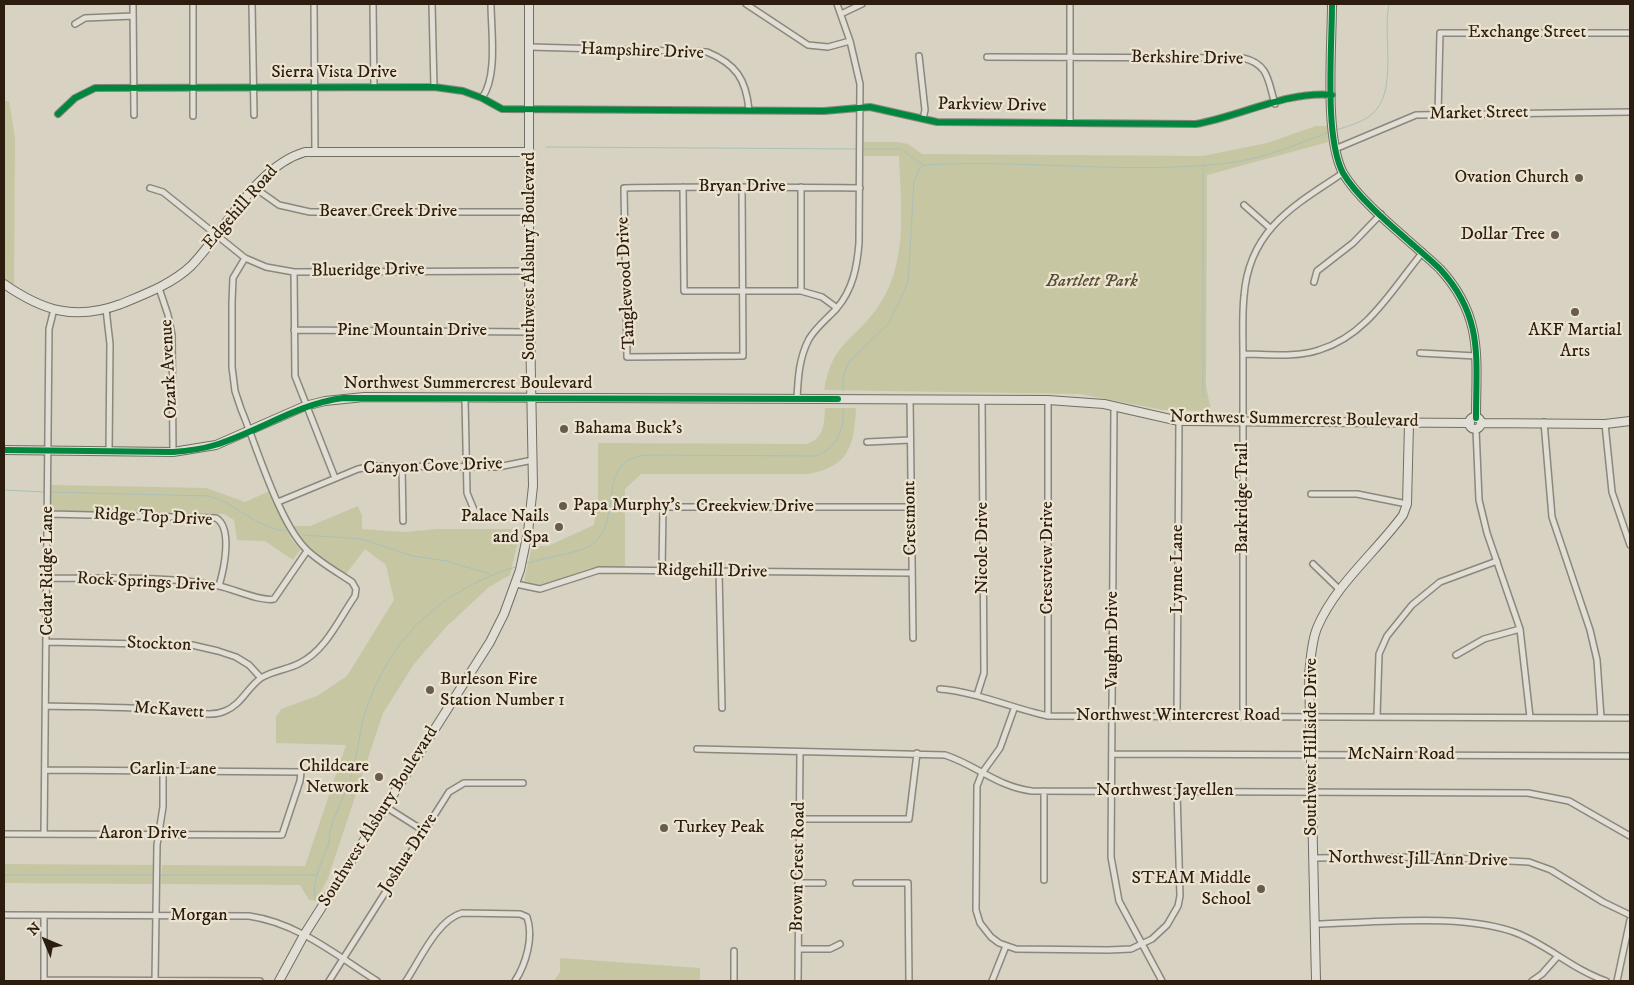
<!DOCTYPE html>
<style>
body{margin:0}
#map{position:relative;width:1634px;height:985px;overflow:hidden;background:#d7d2c1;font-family:"IM FELL DW Pica",serif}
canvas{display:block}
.frame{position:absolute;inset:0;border:5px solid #2c1d0e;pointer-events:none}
.north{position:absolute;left:20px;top:915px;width:50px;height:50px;-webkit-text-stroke:4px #ece4d0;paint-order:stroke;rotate:315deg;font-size:14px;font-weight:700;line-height:20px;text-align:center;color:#2c1d0e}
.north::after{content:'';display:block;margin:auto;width:18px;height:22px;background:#2c1d0e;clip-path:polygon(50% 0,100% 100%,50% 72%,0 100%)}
</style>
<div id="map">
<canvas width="1634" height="985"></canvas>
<div class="frame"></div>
<div class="north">N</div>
</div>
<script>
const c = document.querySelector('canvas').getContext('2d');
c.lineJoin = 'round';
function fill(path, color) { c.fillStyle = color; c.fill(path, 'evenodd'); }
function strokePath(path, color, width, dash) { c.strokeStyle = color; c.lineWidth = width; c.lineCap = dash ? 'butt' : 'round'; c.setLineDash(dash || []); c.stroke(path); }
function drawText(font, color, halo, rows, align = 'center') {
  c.font = font + ' "IM FELL DW Pica",serif'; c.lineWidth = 4.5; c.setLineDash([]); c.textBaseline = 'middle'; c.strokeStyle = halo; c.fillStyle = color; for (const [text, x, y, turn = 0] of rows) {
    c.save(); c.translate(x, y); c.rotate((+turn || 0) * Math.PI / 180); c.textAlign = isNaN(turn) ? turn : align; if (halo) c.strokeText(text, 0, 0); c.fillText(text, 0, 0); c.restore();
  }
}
fill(new Path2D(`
 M4 101H9L15 138 14 291 4 282Z
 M1316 126H1327L1328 142 1207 175 1206 386 1211 411 1163 410 1080 394 824 390C833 342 849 345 875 311 909 267 901 208 899 156H864V142H897L908 144 922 154 1203 156 1267 143Z
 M825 408H856C854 446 849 467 808 474H641L625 489V567L591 568 541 585 524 581 532 546H548L594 525 598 501V443L806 444C824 439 824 425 825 408Z
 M51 485 206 488 245 502 270 491 291 539 300 550 293 560 265 541 237 540 234 520 224 514 54 511 50 505Z
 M358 506 362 516V529L404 532 438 529H521L510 575 489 587 446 627 414 664 383 713 328 878 316 901 309 900 300 885 161 884 162 865 305 866 346 745 276 743V717L281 709 317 696 347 676 394 600 386 565 365 549 346 574 309 548 293 526H310Z
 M4 864 153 865 152 884 4 883Z
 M560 958 700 968V981H554L560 972Z`), '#c6c6a3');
strokePath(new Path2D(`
 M1336 130C1348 126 1361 123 1371 115 1399 93 1382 35 1389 4
 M546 147 858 149
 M862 149H901L923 165
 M1203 166V397
 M843 390V376L849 362 889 323 908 282 914 181 919 169 924 165C1025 159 1127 175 1228 163 1263 159 1297 144 1330 132
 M4 490 45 492
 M49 492 209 496C238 504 250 525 285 531
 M303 535 362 539 413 556 447 561 490 574
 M524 564C540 558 584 553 594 543 625 514 593 456 651 455L816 456C837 447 844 432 843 409
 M4 875H155
 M159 875H317
 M315 899C312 882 320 865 327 849 330 842 329 834 331 827 336 813 343 799 348 785 358 760 358 732 367 707 394 632 443 590 518 566`), '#a9c0b8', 1);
const street = new Path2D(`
 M133 4 134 115
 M193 4V116
 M252 4 254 115
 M314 4 315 151
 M373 4 374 87
 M432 4 434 87
 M746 4 808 45 828 47 850 41
 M1070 4V123
 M841 14 862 4
 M75 24 85 18 133 16
 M530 47 707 52C736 64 746 79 749 110
 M919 56 925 110 923 119
 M987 57 1243 58C1269 64 1268 81 1275 104
 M482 98C498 76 491 30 491 4
 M58 114 75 98 95 88 434 87 463 91 482 98 502 109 824 111 870 107 937 122 1196 124C1241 116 1286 91 1332 95
 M1438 114 1440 33H1630
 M1335 149 1416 115 1630 112
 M683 187 684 291H801L822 297 837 308
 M742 187 743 356 627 357 624 188C703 186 781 187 860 188
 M801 187V291
 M150 188 163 192 245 258 266 267 294 272 529 271
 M255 188 279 205 310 212H529
 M1244 205 1270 228
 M294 272 295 376 335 478
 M1314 282 1317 271 1353 243 1381 214
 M159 288 168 315 172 335 173 452
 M106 309 110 344 109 452
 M294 330 530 332
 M1420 353 1476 356
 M1243 354C1267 354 1296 358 1319 350 1368 335 1392 289 1423 252
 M465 399 467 493 477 517
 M797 399C798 378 799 358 809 339 816 327 828 318 837 308 853 289 857 267 859 243L860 84 850 41 837 4
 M910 399 913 638
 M1114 407 1111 857 1119 901 1162 981
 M1544 422 1552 517 1590 630 1597 660 1601 718
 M1605 424 1612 492 1630 545
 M1476 429 1479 500 1487 533 1520 629 1530 717
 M867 442 910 440
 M402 466 403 521
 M1311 494H1357L1407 504
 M278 502 358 469 373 466 498 467 533 460
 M49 514 216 518C233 528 224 569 219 586
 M1313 564 1340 590
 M662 571 663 507H911
 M719 572 722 708
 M47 578C103 579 165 575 219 586 234 589 261 602 274 599L307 551
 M516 584 540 589 599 570 912 573
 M47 642 192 645 218 651 236 657 249 665 261 678
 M1456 655 1484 639 1520 629
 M940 689C977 692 1011 708 1048 716L1630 718
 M977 695 984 673 982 400
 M47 706C90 707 133 707 176 710 193 711 209 718 225 711 241 705 247 688 261 678 273 670 288 670 300 663 326 650 339 619 355 596L356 589 352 582C337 572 321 563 308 551 280 526 257 447 241 409L235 391 232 367V302L233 278 245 258
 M1014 709 1000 748 982 773 977 786 976 910 980 923 991 937 999 943 1016 949 1108 950 1131 949 1152 939 1167 925 1178 906 1180 896 1177 792
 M1048 716V400
 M1177 716 1179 421
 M1243 716V354C1243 335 1242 315 1244 296 1249 230 1293 206 1343 173
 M1377 716 1379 654 1387 636 1412 605 1440 582 1497 561
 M697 749 945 755C976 765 998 787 1032 791L1528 793 1569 801 1630 836
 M1112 754 1630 756
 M386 807 424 831
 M800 819H909L917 753
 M4 834 282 835 300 781 301 772 46 770
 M44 834 49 329 54 309
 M1313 858 1432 857 1529 862 1551 870 1603 902 1630 915
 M1044 880V791
 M798 883H823
 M856 883H908L909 981
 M4 915 249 916C298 923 336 955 377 981
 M1314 924C1373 923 1466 912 1519 934 1550 947 1574 970 1606 981
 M798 949H830L840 944
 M734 951V981
 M44 980 260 981
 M44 981V916
 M155 981 157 845 163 807V771
 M329 981 449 792 464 783H523
 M406 981C420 960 437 920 462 913L520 914 527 917C534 937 526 964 515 981
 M798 981 800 753
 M992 981 1006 946
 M1532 981 1542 974 1557 957
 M1617 981 1630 920`);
const secondary = new Path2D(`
 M1332 4C1332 47 1324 137 1343 173 1361 204 1413 243 1440 269 1484 317 1476 358 1476 418
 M4 284C43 311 75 321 121 304 145 294 172 284 191 266 226 230 256 166 305 152H530
 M1469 423a6 6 0 1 1 12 0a6 6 0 1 1-12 0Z
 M1481 423 1605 424 1630 421
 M4 450 173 452 216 445 305 406 325 401 364 397 1048 400 1104 404 1179 421 1470 423
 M279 981 304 935 490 642 504 614 520 570 528 532 533 486 529 271V4
 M1316 981 1309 674C1311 659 1311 643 1317 628 1335 585 1376 552 1403 515L1407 504 1409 424`);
strokePath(street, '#8c877c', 8);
strokePath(secondary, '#736e64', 10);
strokePath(street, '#e1ded5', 5);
strokePath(secondary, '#e1ded5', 8);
strokePath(new Path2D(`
 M1332 4C1332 47 1324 137 1343 173 1361 204 1413 243 1440 269 1484 317 1476 358 1476 418
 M58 114 75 98 95 88 434 87 463 91 482 98 502 109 824 111 870 107 937 122 1196 124C1241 116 1286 91 1332 95
 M4 450 173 452C188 451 202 449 215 445 260 431 297 404 343 398L838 399`), '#00873e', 6);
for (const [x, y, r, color] of [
 [1579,178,5,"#685c4d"],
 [1555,235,5,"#685c4d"],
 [1575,312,5,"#685c4d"],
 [564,429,5,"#685c4d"],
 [563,506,5,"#685c4d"],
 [559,527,5,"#685c4d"],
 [430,690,5,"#685c4d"],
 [379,777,5,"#685c4d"],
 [664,828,5,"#685c4d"],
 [1261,889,5,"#685c4d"]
]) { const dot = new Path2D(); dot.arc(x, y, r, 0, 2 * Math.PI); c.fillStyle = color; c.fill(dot); strokePath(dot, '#ece4d0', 2); }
drawText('18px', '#2c1d0e', '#ece4d0', [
 ["Exchange Street",1527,33],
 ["Hampshire Drive",642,52,2],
 ["Berkshire Drive",1187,59,1],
 ["Sierra Vista Drive",334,73],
 ["Parkview Drive",992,106,1],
 ["Market Street",1479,114,-1],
 ["Bryan Drive",742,187],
 ["Edgehill Road",241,208,-49],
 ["Beaver Creek Drive",388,212],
 ["Southwest Alsbury Boulevard",530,256,-90],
 ["Blueridge Drive",368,271,-1],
 ["Tanglewood Drive",627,283,-93],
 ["Pine Mountain Drive",412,331],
 ["Ozark Avenue",170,369,-93],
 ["Northwest Summercrest Boulevard",468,384],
 ["Northwest Summercrest Boulevard",1294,420,1],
 ["Canyon Cove Drive",433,467,-2],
 ["Barkridge Trail",1243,498,-90],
 ["Creekview Drive",755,507],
 ["Ridge Top Drive",153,518,3],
 ["Crestmont",911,518,-91],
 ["Nicole Drive",983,548,-90],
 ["Crestview Drive",1048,558,-90],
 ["Lynne Lane",1178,569,-90],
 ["Cedar Ridge Lane",48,571,-90],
 ["Ridgehill Drive",712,572,1],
 ["Rock Springs Drive",146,583,3],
 ["Vaughn Drive",1113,640,-90],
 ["Stockton",159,645,2],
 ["McKavett",169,711,4],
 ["Northwest Wintercrest Road",1178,716],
 ["Southwest Hillside Drive",1312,747,-90],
 ["McNairn Road",1401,755],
 ["Carlin Lane",173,770],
 ["Northwest Jayellen",1165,791],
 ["Southwest Alsbury Boulevard",379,817,-58],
 ["Aaron Drive",143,834],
 ["Joshua Drive",409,854,-57],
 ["Northwest Jill Ann Drive",1418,860,1],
 ["Brown Crest Road",799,867,-89],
 ["Morgan",199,916]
]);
drawText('18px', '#2c1d0e', '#ece4d0', [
 ["Ovation Church",1569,178],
 ["Dollar Tree",1545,235],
 ["AKF Martial",1575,331,"center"],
 ["Arts",1575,352,"center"],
 ["Bahama Buck's",574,429,"left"],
 ["Papa Murphy's",573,506,"left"],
 ["Palace Nails",549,517],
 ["and Spa",549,538],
 ["Burleson Fire",440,680,"left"],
 ["Station Number 1",440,701,"left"],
 ["Childcare",369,767],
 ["Network",369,788],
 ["Turkey Peak",674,828,"left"],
 ["STEAM Middle",1251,879],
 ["School",1251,900]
], 'right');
drawText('italic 18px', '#564d33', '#ece4d0', [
 ["Bartlett Park",1092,282]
]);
</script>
